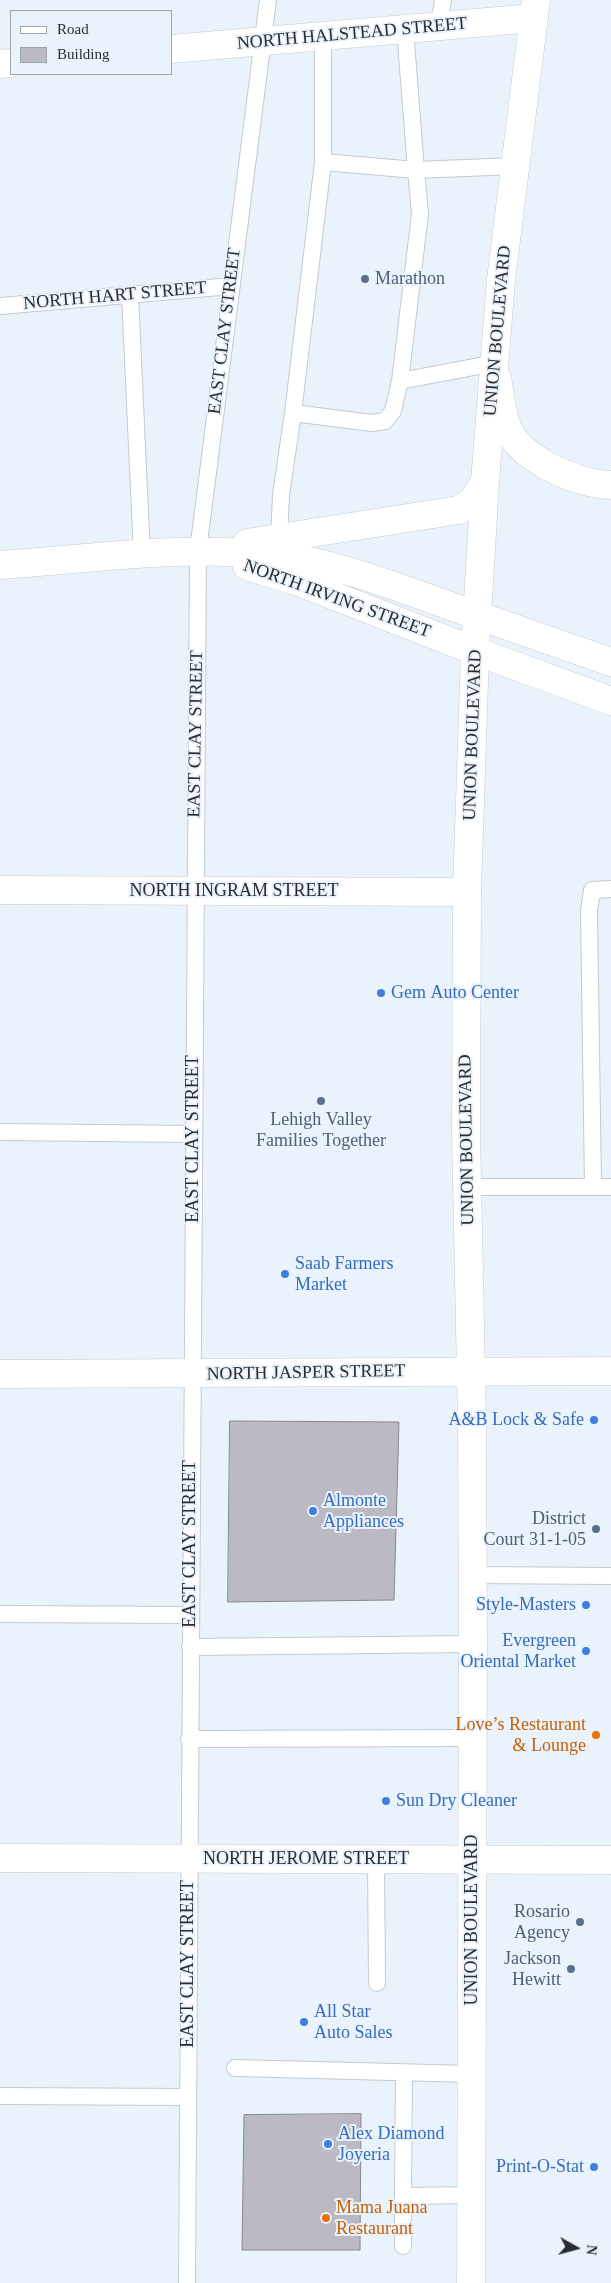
<!DOCTYPE html>
<meta charset="utf-8">
<style>
body{margin:0}
#map{position:relative;width:611px;height:2283px;overflow:hidden;background:#eaf3fb;font-family:"Times New Roman",serif}
canvas{display:block}
.legend{position:absolute;left:10px;top:10px;width:162px;height:65px;box-sizing:border-box;background:#eaf3fb;border:1px solid #9da4aa;margin:0;padding:6px 9px;list-style:none;font-size:15px;color:#292d30}
.legend li{display:flex;align-items:center;gap:10px;height:25px}
.legend b{width:25px;border:1px solid #9da4aa}
.north{position:absolute;left:551px;top:2223px;width:50px;height:50px;-webkit-text-stroke:4px #eaf3fb;paint-order:stroke;rotate:97deg;font-size:14px;font-weight:700;line-height:20px;text-align:center;color:#292d30}
.north::after{content:'';display:block;margin:auto;width:18px;height:22px;background:#292d30;clip-path:polygon(50% 0,100% 100%,50% 72%,0 100%)}
</style>
<div id="map">
<canvas width="611" height="2283"></canvas>
<ul class="legend">
<li><b style="height:6px;background:#fff"></b>Road</li>
<li><b style="height:14px;background:#bbbac4"></b>Building</li>
</ul>
<div class="north">N</div>
</div>
<script>
const c = document.querySelector('canvas').getContext('2d');
c.lineJoin = 'round';
function fill(path, color) { c.fillStyle = color; c.fill(path, 'evenodd'); }
function strokePath(path, color, width, dash) { c.strokeStyle = color; c.lineWidth = width; c.lineCap = dash ? 'butt' : 'round'; c.setLineDash(dash || []); c.stroke(path); }
function drawText(font, color, halo, rows, align = 'center') {
  c.font = font + ' "Times New Roman",serif'; c.lineWidth = 4; c.setLineDash([]); c.textBaseline = 'middle'; c.strokeStyle = halo; c.fillStyle = color; for (const [text, x, y, turn = 0] of rows) {
    c.save(); c.translate(x, y); c.rotate((+turn || 0) * Math.PI / 180); c.textAlign = isNaN(turn) ? turn : align; if (halo) c.strokeText(text, 0, 0); c.fillText(text, 0, 0); c.restore();
  }
}
const building = new Path2D(`
 M230 1421 399 1422 394 1600 228 1602Z
 M361 2114 360 2250H242L244 2115Z`);
fill(building, '#bbbac4');
strokePath(building, '#888790', 1);
const lane = new Path2D(`
 M439 26 443 0
 M323 36V162L416 170 405 29
 M130 295 142 555
 M0 306 231 286
 M400 381 495 363
 M293 413 323 162
 M279 539 281 495 293 413 372 423 385 421 393 411 400 381 420 214 416 170 515 166
 M0 1132 193 1134
 M593 1186 589 911 592 890 611 889
 M467 1187H611
 M473 1575 611 1576
 M0 1614 190 1615
 M190 1647 473 1644
 M189 1739 472 1738
 M376 1859 377 1983
 M235 2068 472 2074
 M404 2072 403 2196 472 2195
 M0 2096 187 2097
 M403 2196V2246
 M187 2283 198 551 268 0`);
const street = new Path2D(`
 M171 49 534 18
 M0 64 11 63
 M0 890 467 892
 M0 1374 611 1371
 M0 1858 611 1860`);
const secondary = new Path2D(`
 M497 378C500 393 501 410 506 424 518 459 576 484 611 485
 M247 543 459 510 472 502 485 482
 M0 565C86 559 174 546 261 554 336 560 408 592 479 616
 M247 566 296 581 475 651`);
const primary = new Path2D(`
 M479 616 611 662
 M475 651 611 701
 M471 2283 473 1644 472 1424 466 1132 467 892 475 651 485 482 501 280 536 0`);
strokePath(lane, '#c2cbd2', 18);
strokePath(street, '#c2cbd2', 29);
strokePath(secondary, '#c2cbd2', 29);
strokePath(primary, '#c2cbd2', 29);
strokePath(lane, '#fff', 16);
strokePath(street, '#fff', 28);
strokePath(secondary, '#fff', 28);
strokePath(primary, '#fff', 28);
for (const [x, y, r, color] of [
 [365,279,5,"#5c6f8a"],
 [381,993,5,"#3f7fe0"],
 [321,1101,5,"#5c6f8a"],
 [285,1274,5,"#3f7fe0"],
 [594,1420,5,"#3f7fe0"],
 [313,1511,5,"#3f7fe0"],
 [596,1529,5,"#5c6f8a"],
 [586,1605,5,"#3f7fe0"],
 [586,1651,5,"#3f7fe0"],
 [596,1735,5,"#e8710a"],
 [386,1801,5,"#3f7fe0"],
 [580,1922,5,"#5c6f8a"],
 [571,1969,5,"#5c6f8a"],
 [304,2022,5,"#3f7fe0"],
 [328,2144,5,"#3f7fe0"],
 [594,2167,5,"#3f7fe0"],
 [326,2218,5,"#e8710a"]
]) { const dot = new Path2D(); dot.arc(x, y, r, 0, 2 * Math.PI); c.fillStyle = color; c.fill(dot); strokePath(dot, '#eaf3fb', 2); }
drawText('18px', '#292d30', '#eaf3fb', [
 ["NORTH HALSTEAD STREET",352,34,-5],
 ["NORTH HART STREET",115,296,-5],
 ["EAST CLAY STREET",225,331,-83],
 ["UNION BOULEVARD",498,331,-85],
 ["NORTH IRVING STREET",337,599,20],
 ["EAST CLAY STREET",196,734,-89],
 ["UNION BOULEVARD",473,735,-88],
 ["NORTH INGRAM STREET",234,891],
 ["EAST CLAY STREET",193,1139,-90],
 ["UNION BOULEVARD",467,1140,-91],
 ["NORTH JASPER STREET",306,1373,-1],
 ["EAST CLAY STREET",190,1544,-90],
 ["NORTH JEROME STREET",306,1859],
 ["UNION BOULEVARD",472,1920,-90],
 ["EAST CLAY STREET",188,1964,-90]
]);
drawText('18px', '#4e5e75', '#eaf3fb', [
 ["Marathon",375,279,"left"],
 ["Lehigh Valley",321,1120,"center"],
 ["Families Together",321,1141,"center"],
 ["District",586,1519],
 ["Court 31-1-05",586,1540],
 ["Rosario",570,1912],
 ["Agency",570,1933],
 ["Jackson",561,1959],
 ["Hewitt",561,1980]
], 'right');
drawText('18px', '#366cbe', '#eaf3fb', [
 ["Gem Auto Center",391,993],
 ["Saab Farmers",295,1264],
 ["Market",295,1285],
 ["A&B Lock & Safe",584,1420,"right"],
 ["Almonte",323,1501],
 ["Appliances",323,1522],
 ["Style-Masters",576,1605,"right"],
 ["Evergreen",576,1641,"right"],
 ["Oriental Market",576,1662,"right"],
 ["Sun Dry Cleaner",396,1801],
 ["All Star",314,2012],
 ["Auto Sales",314,2033],
 ["Alex Diamond",338,2134],
 ["Joyeria",338,2155],
 ["Print-O-Stat",584,2167,"right"]
], 'left');
drawText('18px', '#c56008', '#eaf3fb', [
 ["Love’s Restaurant",586,1725],
 ["& Lounge",586,1746],
 ["Mama Juana",336,2208,"left"],
 ["Restaurant",336,2229,"left"]
], 'right');
</script>
